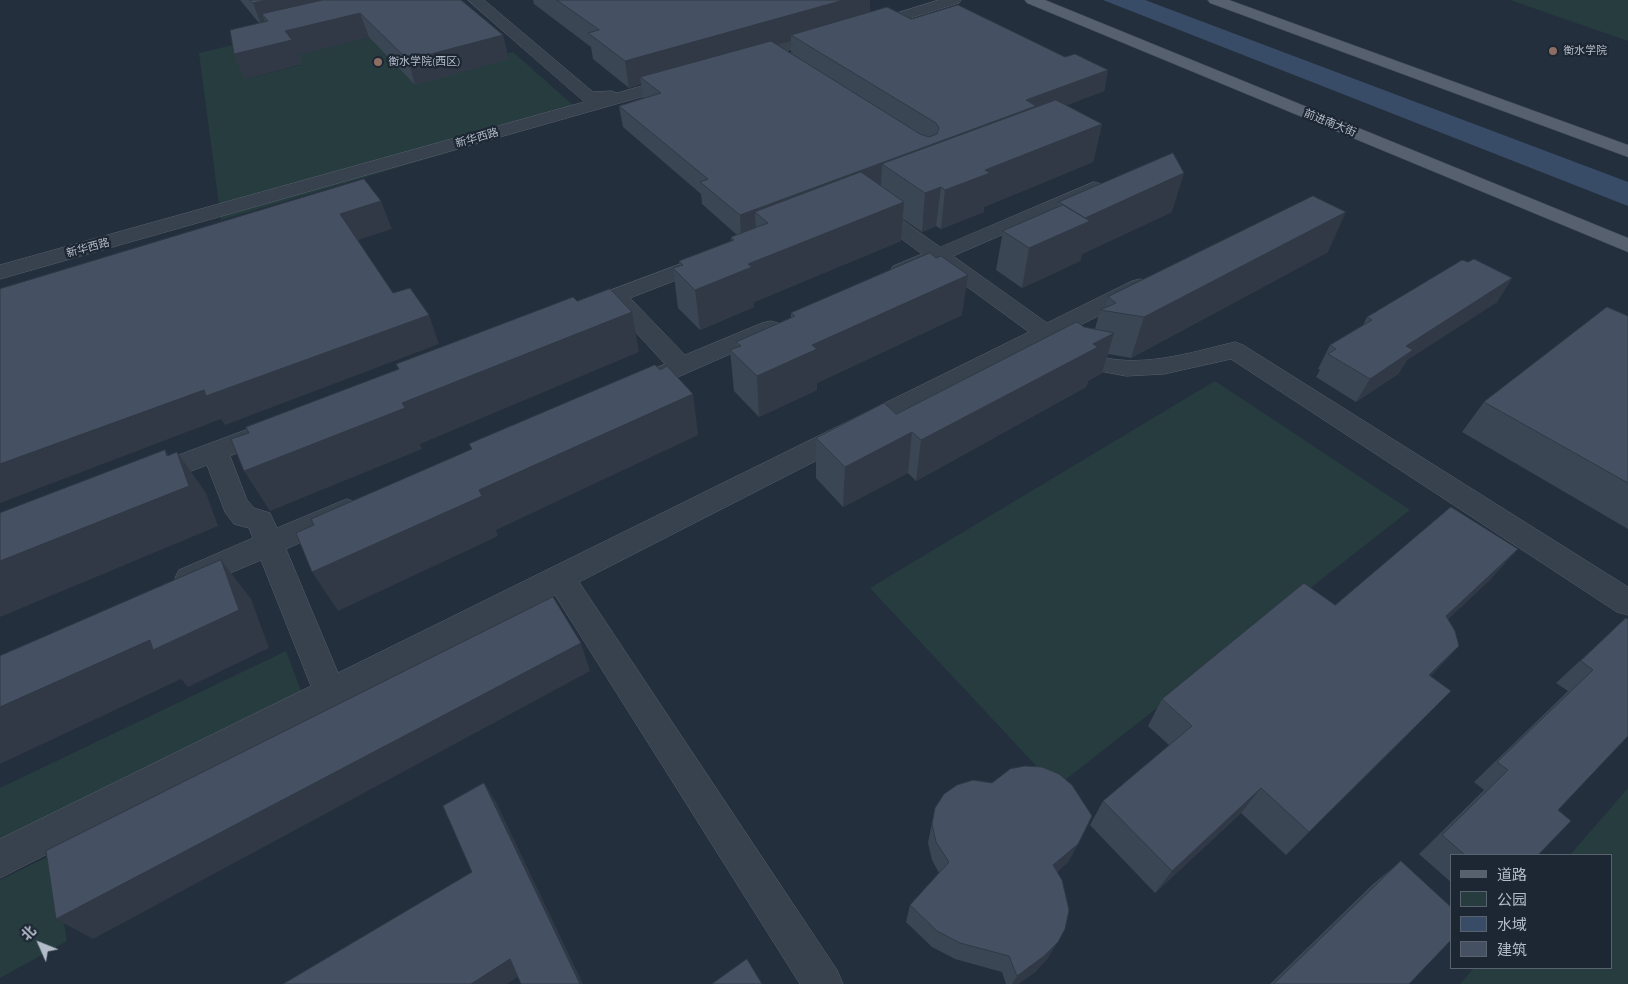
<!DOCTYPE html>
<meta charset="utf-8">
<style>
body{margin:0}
#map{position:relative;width:1628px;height:984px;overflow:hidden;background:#242f3e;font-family:"Alegreya Sans","Noto Sans SC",sans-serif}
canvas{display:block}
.legend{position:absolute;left:1450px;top:854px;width:162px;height:115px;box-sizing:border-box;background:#1d2633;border:1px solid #59626f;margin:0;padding:6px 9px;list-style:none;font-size:15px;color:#b4bcc9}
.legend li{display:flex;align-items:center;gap:10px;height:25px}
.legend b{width:25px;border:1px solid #59626f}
.north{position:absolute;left:15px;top:919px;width:50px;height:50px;-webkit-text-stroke:4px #1d2633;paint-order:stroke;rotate:314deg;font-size:14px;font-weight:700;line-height:20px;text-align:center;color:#b4bcc9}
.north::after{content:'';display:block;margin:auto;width:18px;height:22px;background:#b4bcc9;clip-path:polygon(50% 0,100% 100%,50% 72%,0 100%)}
</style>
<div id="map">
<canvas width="1628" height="984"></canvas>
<ul class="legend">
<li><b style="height:6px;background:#56606e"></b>道路</li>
<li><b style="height:14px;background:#263c3f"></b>公园</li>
<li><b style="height:14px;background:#394c67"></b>水域</li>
<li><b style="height:14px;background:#455162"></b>建筑</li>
</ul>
<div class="north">北</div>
</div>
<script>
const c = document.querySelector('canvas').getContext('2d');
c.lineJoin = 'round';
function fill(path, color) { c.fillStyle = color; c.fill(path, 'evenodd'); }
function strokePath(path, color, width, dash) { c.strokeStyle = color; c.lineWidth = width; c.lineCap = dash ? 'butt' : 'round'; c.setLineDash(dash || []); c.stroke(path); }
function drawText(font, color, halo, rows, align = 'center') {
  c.font = font + ' "Alegreya Sans","Noto Sans SC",sans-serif'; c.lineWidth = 4.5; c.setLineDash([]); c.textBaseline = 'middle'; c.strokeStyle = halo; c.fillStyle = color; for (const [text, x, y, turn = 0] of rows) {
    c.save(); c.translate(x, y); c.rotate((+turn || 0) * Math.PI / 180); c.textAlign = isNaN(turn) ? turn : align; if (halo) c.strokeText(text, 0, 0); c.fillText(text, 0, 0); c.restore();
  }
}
fill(new Path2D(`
 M425 0 241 54 250 78 301 65 292 56 418 25 503 54 513 52 582 113 221 220 199 53Z
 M1510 0H1628V41Z
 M1215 381 1410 510 1056 787 870 588Z
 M286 651 303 696 0 847V788Z
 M1628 788V984H1460L1474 968H1612V855H1570Z
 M53 854 67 941 0 978V880Z`), '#263c3f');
fill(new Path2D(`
 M1103 0H1145L1628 182V206Z`), '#394c67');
const minor = new Path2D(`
 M468 0H484L593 92 611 91 617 93 677 76 683 77 685 81 683 85 0 279V265L584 102Z
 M939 0H961L959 3 875 29H865L862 26 865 23Z
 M828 29 833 31 836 34 833 37 744 63 738 61 736 58 738 55Z
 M1094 182 1101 184 1104 188 1101 192 953 256 1047 323 1132 281 1140 279 1148 281 1151 286 1148 291 1062 334C1071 341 1081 351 1091 354 1137 370 1189 353 1235 342L1243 345 1628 587V615L1617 612 1231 359 1164 374 1126 376 1074 366 1044 344 579 582 837 970 843 984H800L555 595 0 878V839L311 686 261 560 190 590 179 586 175 578 179 570 253 538 249 528 234 524 225 512 207 465 151 486 141 483 137 476 141 469 267 422 276 425 280 431 276 437 230 456 247 500 254 508 270 513 277 528 337 503 347 499 357 503 361 510 357 517 286 549 338 673 1029 332 936 264C922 270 908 279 893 276L890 271 893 266 922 254 864 211 861 207 864 203 871 201 878 203 940 247Z
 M707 254 715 255 718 260 715 265 630 298 685 355 762 323 770 321 778 323 782 328 778 333 646 391 637 393 628 391 625 385 628 379 665 364 611 305 582 316 574 314 571 309 574 304Z`);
const major = new Path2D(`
 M1025 0H1045L1628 238V252L1027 3Z
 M1208 0H1229L1628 145V157L1210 3Z`);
strokePath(minor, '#565f6c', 1);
strokePath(major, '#414a57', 1);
fill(minor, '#38414e');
fill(major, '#56606e');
fill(new Path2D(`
 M240 0H461L509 59 415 85 369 37 298 55 302 64 245 79 234 54 259 23Z
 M533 0H870V12L911 19 1065 57 1108 70 1104 91 1066 105 1102 124 1093 162 984 207V212L941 229 936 226 922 232 903 219 901 241 754 302V307L700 330 678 308 673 268 680 266 679 261 731 241V237L737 235 702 204 701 194 623 127 619 106 643 98 641 84 629 88 593 59 591 47 534 4ZM791 41V54L777 45Z
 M1059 202 1172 212 1082 254 1080 261 1022 288 996 270 1003 231 1058 207Z
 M1328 252 1131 358 1108 354 1102 373 1088 381 1086 387 916 481 908 473 843 507 816 478V438L896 414 1084 327 1095 329 1100 310 1105 308 1108 297Z
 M1468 262 1512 278 1497 302 1407 360 1398 374 1356 402 1316 377 1320 370 1318 369 1330 345 1363 325 1367 317Z
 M791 313 962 315 817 383V390L759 417 734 391 730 350 737 347 736 342 791 318Z
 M1628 316V529L1462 432 1484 402Z
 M1492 578 1448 619 1430 676 1451 691 1286 855 1241 813 1155 893 1090 825 1103 801 1169 745 1148 726 1162 699Z
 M1626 618 1558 810 1538 855H1452V883L1419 854 1484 790 1474 782 1568 691 1556 683Z
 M935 808 1078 844 1068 862 1057 872 1048 958 1035 972 1018 984H1006L1002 972 955 959 932 947 906 922 910 905 939 873 932 860 928 843Z
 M1401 861 1409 984H1270L1373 884Z`), '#3b4654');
fill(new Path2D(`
 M267 0H376L268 21 262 14 267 26 262 27 253 3Z
 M844 0H870V18L791 35V41L647 82 640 77 641 84 629 88 625 61Z
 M360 13 369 37 298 55 302 64 245 79 234 54 285 31Z
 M503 35 509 59 415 85 408 60Z
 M1108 70 1104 91 1034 118 882 164 881 185 768 228V223L755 212 756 233 741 238 740 215 1026 100Z
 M1102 124 1093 162 984 207V212L941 229 945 190 985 170Z
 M1184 173 1172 212 1082 254 1080 261 1022 288 1029 248 1085 218Z
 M941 187 936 226 922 232 925 193Z
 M381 201 392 229 352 242 340 214Z
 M904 202 901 241 754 302V307L700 330 695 290 748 264Z
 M1346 212 1328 252 1131 358 1144 317Z
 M968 275 962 315 817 383V390L759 417 757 376 812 345Z
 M1512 278 1497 302 1407 360 1398 374 1356 402 1370 379 1406 346Z
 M632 312 639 352 420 444 422 449 270 511 244 471 402 403Z
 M429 315 439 344 225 425 221 419 0 503V464L204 390Z
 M1114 333 1102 373 1088 381 1086 387 916 481 921 440 1093 344Z
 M693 394 698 435 496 530 498 536 338 611 312 572 479 490Z
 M912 432 908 473 843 507 845 467Z
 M165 450 187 481 177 452 206 493 218 526 0 617V561L167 456Z
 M1518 549 1492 578 1421 644 1446 616Z
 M221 560 251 599 269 648 188 687 181 679 0 764V707L150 640Z
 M581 643 590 671 93 939 56 919Z
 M1459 646 1433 674 1403 702 1429 675Z
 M1451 691 1424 718 1286 855 1309 832Z
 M484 783 496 802 583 984H580Z
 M1261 788 1241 813 1155 893 1172 871Z
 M1078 844 1068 862 1044 883 1053 865Z
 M1058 942 1048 958 1035 972 1018 984H1012L1017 976Z
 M510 959 522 974 507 984H471Z`), '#303945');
const building = new Path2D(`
 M250 0H267L253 3Z
 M323 0H461L503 35 408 60 360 13 285 31 292 40 234 54 230 30 268 21 262 14Z
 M557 0H844L625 61 588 33 599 30Z
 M958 5 1065 57 1075 54 1108 70 1026 100 1036 106 740 215 700 182 708 179 619 106 661 93 640 77 771 41 920 134 929 137 937 134 939 128 936 123 791 35 887 7 911 19Z
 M1056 100 1102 124 985 170 990 173 945 190 941 187 925 193 882 164Z
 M1173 153 1184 173 1085 218 1059 202Z
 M861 172 904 202 748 264 752 267 695 290 673 268 683 265 679 261 734 240 731 237 768 223 755 212Z
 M364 179 381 201 340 214 393 293 410 288 429 315 206 396 204 390 0 464V289Z
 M1313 196 1346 212 1144 317 1100 310 1116 303 1108 297Z
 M1063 205 1090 221 1029 248 1003 231Z
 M930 253 936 258 941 256 968 275 812 345 817 349 757 376 730 350 741 346 736 342 795 316 791 313Z
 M1474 259 1512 278 1406 346 1413 350 1370 379 1328 354 1336 349 1330 345 1372 320 1367 317 1462 260 1468 262Z
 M610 289 632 312 402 403 405 408 244 471 231 439 249 433 246 427 399 369 396 364 452 343 573 297 577 301Z
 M1607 307 1628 316V483L1484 402Z
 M1077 322 1084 327 1114 333 1093 344 1098 347 921 440 912 432 845 467 816 438 884 403 896 414Z
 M655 365 660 370 667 366 693 394 479 490 482 496 312 572 296 533 314 525 311 519 472 449 469 444Z
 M165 450 167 456 177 452 189 486 0 561V513Z
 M1451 507 1518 549 1446 616 1455 631 1459 646 1429 675 1451 691 1309 832 1261 788 1172 871 1103 801 1192 726 1162 699 1304 583 1335 605Z
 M221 560 239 610 153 650 150 640 0 707V656Z
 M553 597 581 643 56 919 46 851Z
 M1626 618 1628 619V736L1558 810 1571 821 1538 855H1465L1442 835 1508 770 1497 762 1593 670 1581 661Z
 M1025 766 1042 767 1059 774 1072 785 1092 816 1078 844 1053 865 1062 880 1069 910 1065 929 1058 942 1044 956 1017 976 1009 956 960 943 937 931 910 905 949 862 936 842 932 824 935 808 944 794 957 785 973 780 992 783 1010 769Z
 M484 783 580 984H521L510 959 471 984H283L472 872 443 806Z
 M1401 861 1452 908V939L1409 984H1274Z
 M747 959 762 984H712Z`);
fill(building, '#455162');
strokePath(building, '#303945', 1);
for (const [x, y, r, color] of [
 [1553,51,5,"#8d6e63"],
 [378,62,5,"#8d6e63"]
]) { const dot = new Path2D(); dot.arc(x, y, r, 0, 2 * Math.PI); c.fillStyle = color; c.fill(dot); strokePath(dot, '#1d2633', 2); }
drawText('11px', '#b4bcc9', '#1d2633', [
 ["衡水学院",1563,51],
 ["衡水学院(西区)",388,62]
], 'left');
drawText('11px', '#b4bcc9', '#1d2633', [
 ["前进南大街",1330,123,22],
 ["新华西路",477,138,-16],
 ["新华西路",88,248,-15]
]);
</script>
